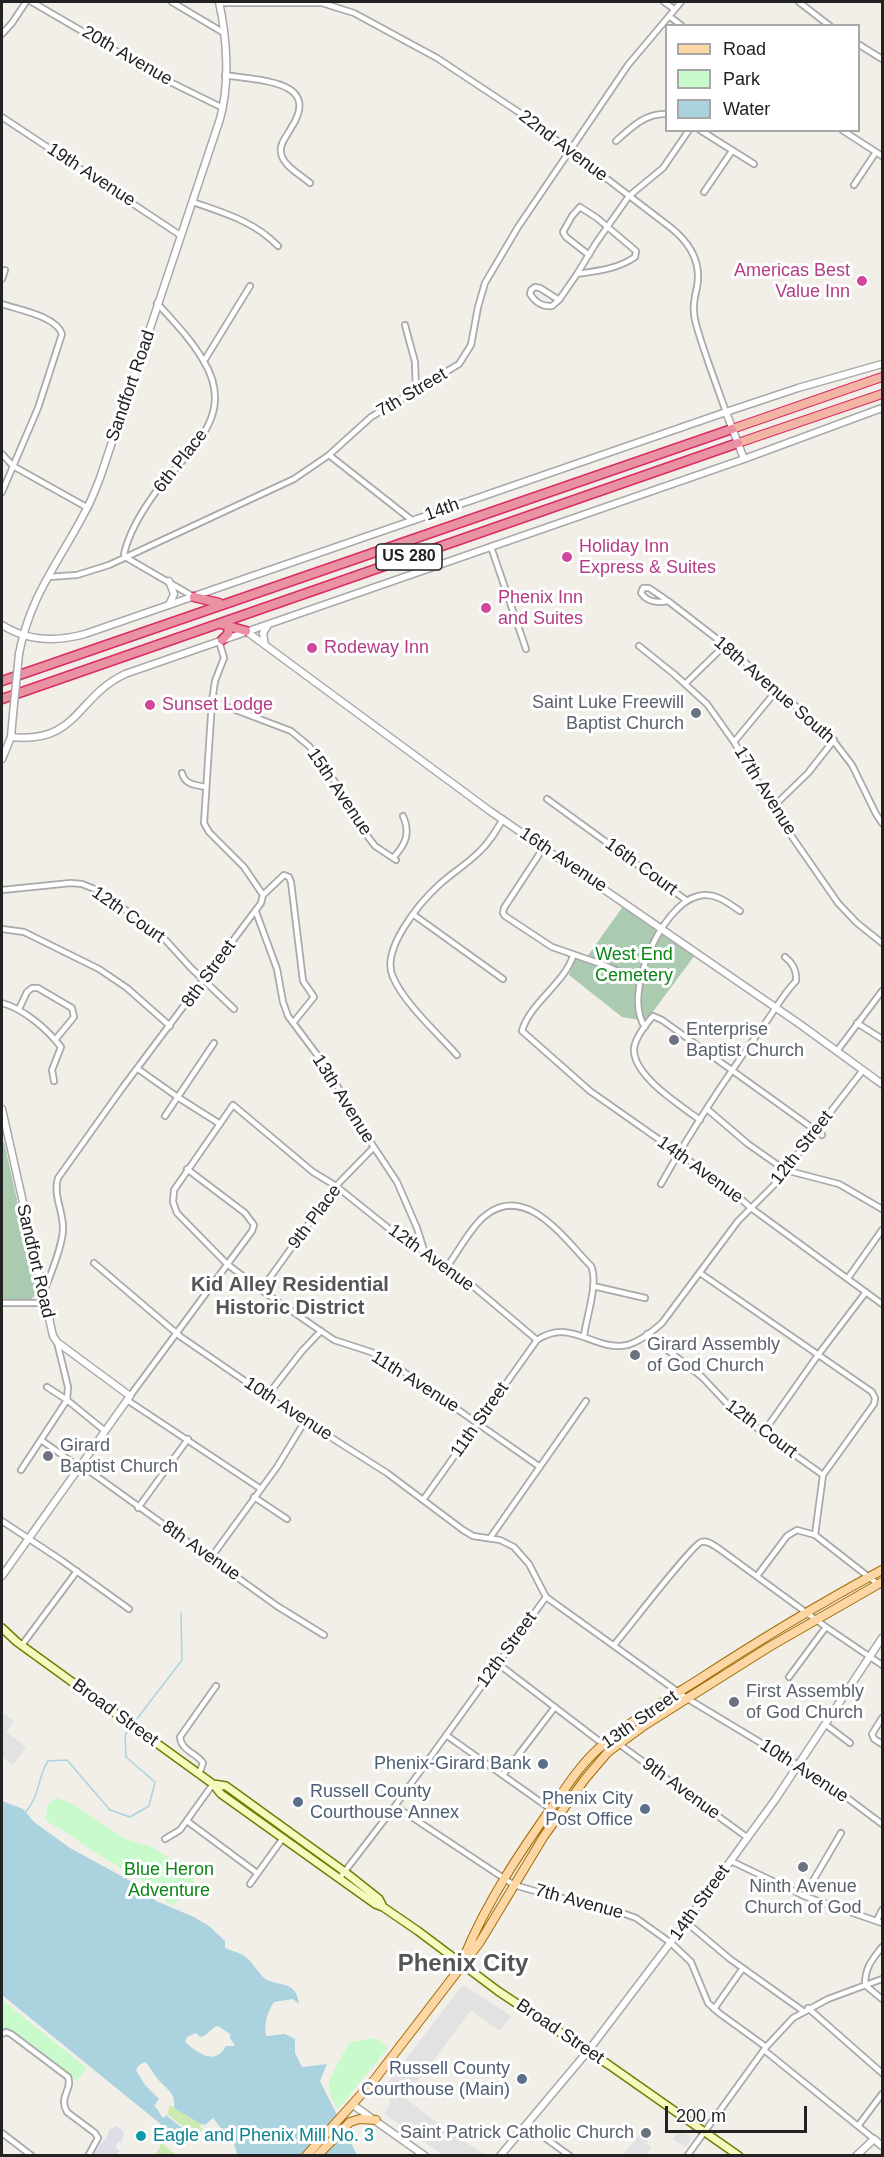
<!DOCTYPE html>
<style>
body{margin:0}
#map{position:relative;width:884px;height:2157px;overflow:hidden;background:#f2efe9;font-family:Helvetica,sans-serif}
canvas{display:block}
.frame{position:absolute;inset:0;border:3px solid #222;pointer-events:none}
.legend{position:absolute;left:665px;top:24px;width:195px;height:108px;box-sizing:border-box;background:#fff;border:2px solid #a7a7a7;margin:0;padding:8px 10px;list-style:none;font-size:18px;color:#222}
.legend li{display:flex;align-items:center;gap:12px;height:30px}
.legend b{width:30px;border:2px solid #a7a7a7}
.scale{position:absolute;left:665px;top:2106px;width:142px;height:27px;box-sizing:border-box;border:3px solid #222;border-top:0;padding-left:8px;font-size:18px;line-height:21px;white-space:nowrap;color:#222;-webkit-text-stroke:4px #fff;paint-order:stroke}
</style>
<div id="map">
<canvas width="884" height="2157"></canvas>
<div class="frame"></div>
<ul class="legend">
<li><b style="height:8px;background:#fcd6a4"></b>Road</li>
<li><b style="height:16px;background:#c8facc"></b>Park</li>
<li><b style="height:16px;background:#aad3df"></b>Water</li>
</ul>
<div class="scale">200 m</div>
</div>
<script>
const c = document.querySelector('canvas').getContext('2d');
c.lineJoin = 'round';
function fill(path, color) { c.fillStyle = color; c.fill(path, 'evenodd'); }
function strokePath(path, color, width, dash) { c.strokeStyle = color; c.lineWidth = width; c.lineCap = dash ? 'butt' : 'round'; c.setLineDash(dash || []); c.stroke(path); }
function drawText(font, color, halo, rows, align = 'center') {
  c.font = font + ' Helvetica,sans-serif'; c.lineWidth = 6; c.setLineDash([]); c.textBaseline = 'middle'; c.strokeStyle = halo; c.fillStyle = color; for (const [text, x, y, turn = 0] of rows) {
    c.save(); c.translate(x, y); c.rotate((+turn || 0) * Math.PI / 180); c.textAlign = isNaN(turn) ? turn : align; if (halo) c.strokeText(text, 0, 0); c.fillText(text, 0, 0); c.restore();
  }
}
fill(new Path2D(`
 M170 2105 201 2124 200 2127 203 2129 196 2137 167 2114Z
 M158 2132 165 2146 176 2155H157L156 2153 160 2147Z`), '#cdebb0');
fill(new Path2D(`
 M624 905 695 955 646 1021 622 1017 569 975 575 959 584 961Z
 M2 1142H4L38 1293 30 1300H2Z`), '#aacbaf');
fill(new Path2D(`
 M57 1798 73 1804 125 1839 149 1846 192 1871 194 1884 172 1906 141 1880 89 1849 73 1837 45 1820 48 1804Z
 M2 2000 87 2068 77 2081 5 2029 2 2032Z
 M374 2038 379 2039 388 2048 338 2109C335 2106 329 2093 329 2087 328 2078 345 2051 350 2042Z`), '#c8facc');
fill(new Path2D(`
 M2 1712 14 1721 6 1732 26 1747 13 1765 2 1757Z
 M465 1986 511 2016 500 2031 471 2010 405 2098 442 2126 485 2155H443L384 2114 391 2102 387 2094 381 2091 461 1987Z
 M681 2129 692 2138 685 2147 673 2139Z
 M639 2135 648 2141 646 2144 651 2147 648 2155H622Z`), '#e2e2e2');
fill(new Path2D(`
 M116 2126 122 2130 124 2134 121 2143 119 2141 115 2147 120 2151 116 2155H92L107 2137 109 2130Z`), '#dddde8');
fill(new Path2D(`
 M2 1801 23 1809 34 1822 70 1848 147 1890 156 1901 194 1917 209 1926 225 1941V1948C232 1951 242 1953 247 1958 254 1964 260 1976 267 1980 283 1987 296 1981 299 2004L293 1999 274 2002C267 2013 264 2023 266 2036L285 2034 295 2039V2053L302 2067 327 2064 320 2081 357 2155H237L235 2146 213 2118 205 2125 201 2124 174 2108C176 2091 166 2090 157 2078 152 2072 151 2067 145 2062L139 2065 136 2070 145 2085 159 2099 154 2106C159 2109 159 2115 164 2118L166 2115 182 2128 185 2133 179 2139 2 1995ZM218 2026 230 2034V2038L235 2046H226C215 2066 199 2054 185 2042L187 2037 196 2033 200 2037C208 2036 210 2028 218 2026Z`), '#aad3df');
strokePath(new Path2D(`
 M133 1724 182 1660 181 1613
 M25 1813C41 1794 37 1778 48 1761L67 1760 110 1810 130 1817 149 1806 155 1782 126 1757 125 1735 130 1728`), '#aad3df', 1.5);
const minor = new Path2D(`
 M32 2 164 79 223 108
 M172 2 224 33
 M664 2 674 9
 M799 2 830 26
 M219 3H322L354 13 437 58 526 117 670 227C689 242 702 261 697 287 694 300 692 310 696 324 704 353 716 383 726 412
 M669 16 682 26
 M2 34 12 23 26 2
 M858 44 882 59
 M225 75C256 81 323 79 291 128 287 136 279 144 281 153 283 166 301 175 310 183
 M2 117 180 235
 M700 130 754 164
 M842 130 882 156
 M616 141C631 128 645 113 666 114
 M854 185 876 152
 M704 192 732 151
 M193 202C224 213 254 221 278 246
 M577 274 596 243 629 196 663 168 689 130
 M2 279 5 270
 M535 287 540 288 559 300 552 306C542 307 535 302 530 294L531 290Z
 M559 300 577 274C597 271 618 269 635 257L636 251 597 218 580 207 572 216 563 232 566 237 589 255
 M157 303C173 321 191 339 203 360 239 417 186 452 155 493 142 511 129 532 124 554L127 558 194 597
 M2 304C19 310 56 316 62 334L38 408 2 492
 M405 325 415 362 416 391
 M204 361 250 286
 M2 454 13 466 88 508
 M329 455 413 521
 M491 547 526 649
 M48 577 77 575 109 565 294 479 329 455 371 417 459 364 471 345 478 307 485 283 518 227 628 65 681 2
 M643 588H649L668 601C658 603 648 603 641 593Z
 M668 601 725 645 829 735 852 765 876 814 882 823
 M639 646 674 674 707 704 734 742 781 821 838 903 857 923 882 943
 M685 684 725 645
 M212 701 291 731 309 746 335 782 359 825 375 846 396 860
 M734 742 777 690
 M182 773C185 785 195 785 206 787
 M547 799 686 900
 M773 807 808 773 834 740
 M544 847 504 908 503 913 505 916 552 947 604 965 640 981
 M393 858C405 845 411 834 403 816
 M2 890 71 883 82 884 97 890 160 934 191 968 234 1009
 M263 895 284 875 289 877 291 882 303 981 314 997 293 1023
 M256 912 277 969 283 1002 288 1016 327 1068 360 1126 397 1182 417 1228 424 1250
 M414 915 503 979
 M2 929 24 932 99 969 127 988 170 1026
 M573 956C564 984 529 1004 522 1031L590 1091 731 1190 751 1208 882 1304
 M2 1003C24 1009 47 1029 61 1047L52 1070 54 1081
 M19 1009 27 992 32 988H38L72 1008 74 1017 55 1040
 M857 1023 882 1039
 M645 1027C622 995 661 905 698 896 715 892 727 902 740 911
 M837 1051 882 991
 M457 1055C437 1033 404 1003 393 977 380 950 420 902 440 884 452 873 467 864 479 852 489 843 496 831 503 819
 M138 1069 179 1098 220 1124
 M707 1109 748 1144 785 1170 839 1184 882 1209
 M165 1116 214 1043
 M700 1120C680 1105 633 1076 634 1049 635 1038 646 1024 653 1016L662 1020 822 1135
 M661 1184C692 1129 727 1076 764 1025 775 1010 783 994 796 981 797 972 793 963 785 957
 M94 1263 181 1337 277 1403 387 1473 463 1530 473 1536 500 1540 514 1547 529 1564 546 1597 688 1699 826 1782 882 1824
 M447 1267C457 1253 473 1224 486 1215 527 1183 565 1240 591 1266 599 1283 586 1318 584 1336
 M700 1273 872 1392 875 1398 874 1404 823 1475 815 1535
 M848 1278 882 1230
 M593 1286 645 1298
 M261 1290 336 1186 374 1147
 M44 1292C50 1275 63 1246 63 1228 63 1210 53 1196 58 1178L123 1087 261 903 263 895 244 867 209 832 204 823 212 701 215 681 224 658 219 641
 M2 1303H45
 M647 1334 702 1377 736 1413 823 1475
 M537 1340 462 1277 387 1227 336 1186 313 1172 233 1105 174 1190 173 1202 177 1213 227 1264 261 1290 334 1340 371 1352 391 1363 540 1467
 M47 1387 67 1400 105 1431
 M130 1396 252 1231 254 1225 245 1213 187 1169
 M267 1396 302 1351 321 1331
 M127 1400 261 1489
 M763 1433 818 1355 866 1292
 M41 1440 79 1467
 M81 1465 277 1606 324 1635
 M21 1470 67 1400 68 1387 57 1342
 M254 1497 287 1519
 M423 1500 537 1340C572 1317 594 1352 627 1345 639 1342 653 1331 662 1323L738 1221 773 1186 863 1070
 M138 1508 188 1439
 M2 1521 61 1560 129 1609
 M490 1538 586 1401
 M210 1559 277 1467 305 1421
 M757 1576 787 1536 797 1530 815 1535 879 1585
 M22 1645 77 1571
 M614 1645C627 1630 691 1546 701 1542 708 1540 713 1545 718 1548L826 1627 882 1665
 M497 1663 603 1744H619L748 1838
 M789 1677 826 1627
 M882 1718 872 1734 874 1739 882 1744
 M825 1724 850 1743
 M446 1735 559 1815
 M199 1774 203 1763C197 1753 181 1751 180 1737L216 1686
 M503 1775 555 1707
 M395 1806 514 1885 549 1895 614 1910 636 1918 671 1943 691 1962 708 2003 719 2013 766 2047
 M187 1821 257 1873
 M165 1839 180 1830 213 1784
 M731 1861 804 1896 882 1923
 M339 1879 395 1806 546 1597
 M250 1884 283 1838
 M804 1896 841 1833
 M877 1920 882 1910
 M686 1922 730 1959 803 2011
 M882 1947C872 1960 865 1967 865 1985L882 1999
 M808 2008 882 2073
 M714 2009 743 1968
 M2 2034 6 2032 11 2034 68 2077C73 2090 58 2096 67 2112L95 2133 98 2138 88 2156
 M764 2050 874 2139
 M526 2124 570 2156
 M858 2126 882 2094
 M2 2133 32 2156
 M687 2156 766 2047 793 2018 828 1999 882 1979`);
const tertiary = new Path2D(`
 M726 412 744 459
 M169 605 174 594 169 581
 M2 625C27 641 56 642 85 634L726 412 798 388 882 364
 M246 631 490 811 801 1025 882 1084
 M265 645 263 633 268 625
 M19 654C30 594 61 560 87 508 92 499 96 488 100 478L220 119C230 83 227 38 219 2
 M11 737C78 744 75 698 125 674L744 459 882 408
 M2 759 11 737 13 714
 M2 1109 53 1336 57 1342 130 1396 2 1576
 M353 2105 425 2156
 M500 2156 588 2051 686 1922 775 1800 882 1638
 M856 2156 874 2139 882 2146`);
const secondary = new Path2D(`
 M2 1628 17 1642 213 1784 221 1794 375 1904 383 1907 418 1931 498 1991 609 2065 739 2156
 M213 1784 226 1786 345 1872 379 1899 383 1907`);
const primary = new Path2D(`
 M464 1957C487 1901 522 1849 557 1800 571 1780 585 1759 604 1744 633 1719 666 1700 698 1680 758 1641 819 1604 882 1570
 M306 2156 375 2079 480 1942 544 1836 585 1779 608 1752 645 1725 769 1647 882 1582
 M317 2156 350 2122 360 2119 376 2120`);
const trunk = new Path2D(`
 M732 429 882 377
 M738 443 882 394`);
const motorway = new Path2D(`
 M194 597 219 603
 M221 624 246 631
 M222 640 228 634 229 628 226 624
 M2 681 732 429
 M2 699 738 443`);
strokePath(minor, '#a9a9a9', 8);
strokePath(tertiary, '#a9a9a9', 9);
strokePath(secondary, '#707d05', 10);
strokePath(primary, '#a06b00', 10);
strokePath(trunk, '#dc2a67', 10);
strokePath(motorway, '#dc2a67', 11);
strokePath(minor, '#fff', 4.5);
strokePath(tertiary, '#fff', 6);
strokePath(secondary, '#f7fabf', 7);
strokePath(primary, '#fcd6a4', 8);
strokePath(trunk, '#f2b4a3', 8);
strokePath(motorway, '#e892a2', 8);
const tertiaryBridge = new Path2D(`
 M13 714 19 654`);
strokePath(tertiaryBridge, '#a9a9a9', 9, []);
strokePath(tertiaryBridge, '#fff', 6);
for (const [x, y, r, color] of [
 [862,281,6,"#d1479c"],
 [567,557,6,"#d1479c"],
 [486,608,6,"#d1479c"],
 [312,648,6,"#d1479c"],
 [150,705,6,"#d1479c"],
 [696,713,6,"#6b7280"],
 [674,1040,6,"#6b7280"],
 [635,1355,6,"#6b7280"],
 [48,1456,6,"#6b7280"],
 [734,1702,6,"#6b7280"],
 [543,1764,6,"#5c6f8a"],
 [298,1802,6,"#5c6f8a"],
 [645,1809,6,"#5c6f8a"],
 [803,1867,6,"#6b7280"],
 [522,2079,6,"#5c6f8a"],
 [646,2133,6,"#6b7280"],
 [141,2136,6,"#0f9aa8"]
]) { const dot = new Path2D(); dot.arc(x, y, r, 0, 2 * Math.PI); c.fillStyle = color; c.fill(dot); strokePath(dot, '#fff', 2); }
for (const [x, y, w] of [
 [409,557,66]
]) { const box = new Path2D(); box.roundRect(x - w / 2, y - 13, w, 26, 4.5); c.fillStyle = '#fff'; c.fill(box); strokePath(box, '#222', 1.5); }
drawText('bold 16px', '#222', null, [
 ["US 280",409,557]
]);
drawText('18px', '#222', '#fff', [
 ["20th Avenue",127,56,30],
 ["22nd Avenue",563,146,37],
 ["19th Avenue",91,175,33],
 ["Sandfort Road",131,386,-71],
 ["7th Street",412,393,-31],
 ["6th Place",181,461,-52],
 ["14th",442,510,-20],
 ["18th Avenue South",774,690,41],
 ["17th Avenue",765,791,58],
 ["15th Avenue",339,792,56],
 ["16th Avenue",563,860,34],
 ["16th Court",641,867,36],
 ["12th Court",128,915,35],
 ["8th Street",209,974,-54],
 ["13th Avenue",343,1099,58],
 ["12th Street",802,1148,-52],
 ["14th Avenue",700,1170,36],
 ["9th Place",315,1217,-53],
 ["12th Avenue",431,1258,36],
 ["Sandfort Road",35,1261,77],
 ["11th Avenue",415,1382,32],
 ["10th Avenue",288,1409,33],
 ["11th Street",480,1420,-55],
 ["12th Court",761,1429,37],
 ["8th Avenue",201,1551,35],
 ["12th Street",507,1650,-54],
 ["Broad Street",115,1713,36],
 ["13th Street",640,1720,-35],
 ["10th Avenue",804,1771,33],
 ["9th Avenue",681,1789,36],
 ["7th Avenue",579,1902,15],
 ["14th Street",700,1903,-54],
 ["Broad Street",560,2032,34]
]);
drawText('18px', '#b23c85', '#fff', [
 ["Americas Best",850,271,"right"],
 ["Value Inn",850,292,"right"],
 ["Holiday Inn",579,547],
 ["Express & Suites",579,568],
 ["Phenix Inn",498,598],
 ["and Suites",498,619],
 ["Rodeway Inn",324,648],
 ["Sunset Lodge",162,705]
], 'left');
drawText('18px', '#5b616d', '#fff', [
 ["Saint Luke Freewill",684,703,"right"],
 ["Baptist Church",684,724,"right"],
 ["Enterprise",686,1030],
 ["Baptist Church",686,1051],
 ["Girard Assembly",647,1345],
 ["of God Church",647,1366],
 ["Girard",60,1446],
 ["Baptist Church",60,1467],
 ["First Assembly",746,1692],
 ["of God Church",746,1713],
 ["Ninth Avenue",803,1887,"center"],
 ["Church of God",803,1908,"center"],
 ["Saint Patrick Catholic Church",634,2133,"right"]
], 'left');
drawText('18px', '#0c8416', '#fff', [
 ["West End",634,955],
 ["Cemetery",634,976],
 ["Blue Heron",169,1870],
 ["Adventure",169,1891]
]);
drawText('18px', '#4e5e75', '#fff', [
 ["Phenix-Girard Bank",531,1764],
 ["Russell County",310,1792,"left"],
 ["Courthouse Annex",310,1813,"left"],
 ["Phenix City",633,1799],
 ["Post Office",633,1820],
 ["Russell County",510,2069],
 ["Courthouse (Main)",510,2090]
], 'right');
drawText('18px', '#0d838f', '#fff', [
 ["Eagle and Phenix Mill No. 3",153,2136]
], 'left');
drawText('bold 20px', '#555', '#fff', [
 ["Kid Alley Residential",290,1285],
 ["Historic District",290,1308]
]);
drawText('bold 24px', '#555', '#fff', [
 ["Phenix City",463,1964]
]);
</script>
